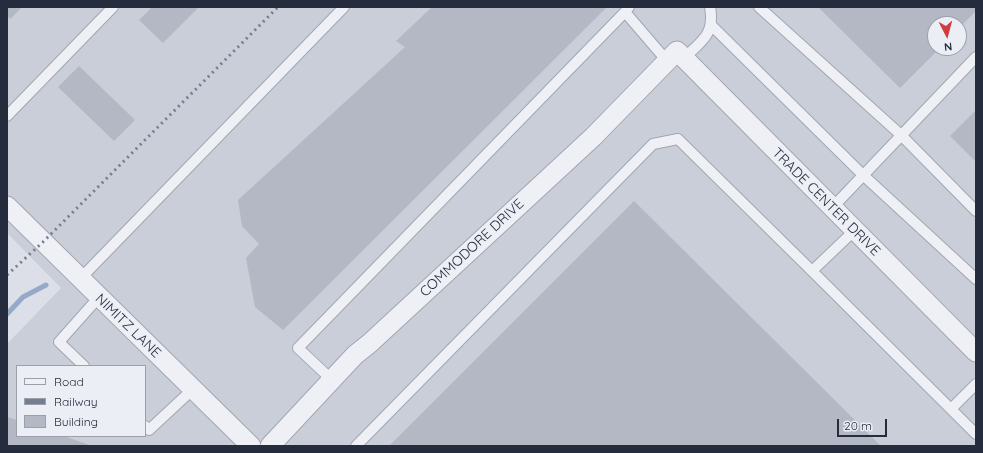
<!DOCTYPE html>
<style>
body{margin:0}
#map{position:relative;width:983px;height:453px;overflow:hidden;background:#dcdfe7;font-family:Quicksand,sans-serif}
canvas{display:block}
.frame{position:absolute;inset:0;border:8px solid #252c3d;pointer-events:none}
.legend{position:absolute;left:16px;top:365px;width:130px;height:72px;box-sizing:border-box;background:#ebeef5;border:1px solid #9ca0ab;margin:0;padding:5px 7px;list-style:none;font-size:12px;color:#252c3d}
.legend li{display:flex;align-items:center;gap:8px;height:20px}
.legend b{width:20px;border:1px solid #9ca0ab}
.north{position:absolute;left:927px;top:16px;width:40px;height:40px;box-sizing:border-box;background:#ebeef5;border:1px solid #9ca0ab;border-radius:50%;rotate:174deg;font-size:11px;font-weight:700;line-height:16px;text-align:center;color:#252c3d}
.north::after{content:'';display:block;margin:auto;width:14px;height:18px;background:#d23b42;clip-path:polygon(50% 0,100% 100%,50% 72%,0 100%)}
.scale{position:absolute;left:837px;top:419px;width:50px;height:18px;box-sizing:border-box;border:2px solid #252c3d;border-top:0;padding-left:5px;font-size:12px;line-height:14px;white-space:nowrap;color:#252c3d;-webkit-text-stroke:3px #ebeef5;paint-order:stroke}
</style>
<div id="map">
<canvas width="983" height="453"></canvas>
<div class="frame"></div>
<ul class="legend">
<li><b style="height:5px;background:#eff0f5"></b>Road</li>
<li><b style="height:5px;background:#757d91"></b>Railway</li>
<li><b style="height:11px;background:#b3b8c4"></b>Building</li>
</ul>
<div class="north">N</div>
<div class="scale">20 m</div>
</div>
<script>
const c = document.querySelector('canvas').getContext('2d');
c.lineJoin = 'round';
function fill(path, color) { c.fillStyle = color; c.fill(path, 'evenodd'); }
function strokePath(path, color, width, dash) { c.strokeStyle = color; c.lineWidth = width; c.lineCap = dash ? 'butt' : 'round'; c.setLineDash(dash || []); c.stroke(path); }
function drawText(font, color, halo, rows, align = 'center') {
  c.font = font + ' Quicksand,sans-serif'; c.lineWidth = 3; c.setLineDash([]); c.textBaseline = 'middle'; c.strokeStyle = halo; c.fillStyle = color; for (const [text, x, y, turn = 0] of rows) {
    c.save(); c.translate(x, y); c.rotate((+turn || 0) * Math.PI / 180); c.textAlign = isNaN(turn) ? turn : align; if (halo) c.strokeText(text, 0, 0); c.fillText(text, 0, 0); c.restore();
  }
}
fill(new Path2D(`
 M7 7H976V446H7V344L61 288 7 233ZM935 24H959V48H935ZM17 366H145V436H17Z`), '#caced9');
strokePath(new Path2D(`
 M7 314 23 297 46 285`), '#95a9c9', 5);
fill(new Path2D(`
 M7 7H22L10 19 7 15Z
 M152 7H199L163 43 139 20Z
 M432 7H607L283 330 255 307 246 258 259 244 242 226 238 200 405 47 396 41Z
 M818 7H976V11L959 28V24H935V48H940L900 88Z
 M79 66 135 120 114 141 58 87Z
 M976 110V162L950 136Z
 M634 201 881 446H389Z
 M7 417 17 420V436H64L92 446H7Z`), '#b3b8c4');
const lane = new Path2D(`
 M629 7 625 12 667 61
 M759 7 901 135 976 211
 M711 25 863 175 976 279
 M684 58C702 41 715 34 710 7
 M7 116 113 7
 M832 208 976 57
 M812 271 976 434
 M80 279 344 7
 M84 366 59 342 99 297
 M332 380 298 348 625 12
 M951 409 976 384
 M145 426 149 430 193 389
 M356 446 653 144 678 139 812 271 855 230`);
const street = new Path2D(`
 M7 206 251 446
 M270 446 355 355 370 343 593 137 677 51 976 352`);
strokePath(lane, '#a1a6b1', 12);
strokePath(street, '#a1a6b1', 21);
strokePath(lane, '#eff0f5', 10);
strokePath(street, '#eff0f5', 19);
strokePath(new Path2D(`
 M7 275 43 242 278 7`), '#757d91', 3, [2, 4]);
drawText('14px', '#252c3d', '#ebeef5', [
 ["TRADE CENTER DRIVE",826,202,45],
 ["COMMODORE DRIVE",472,248,-43],
 ["NIMITZ LANE",128,326,44]
]);
</script>
